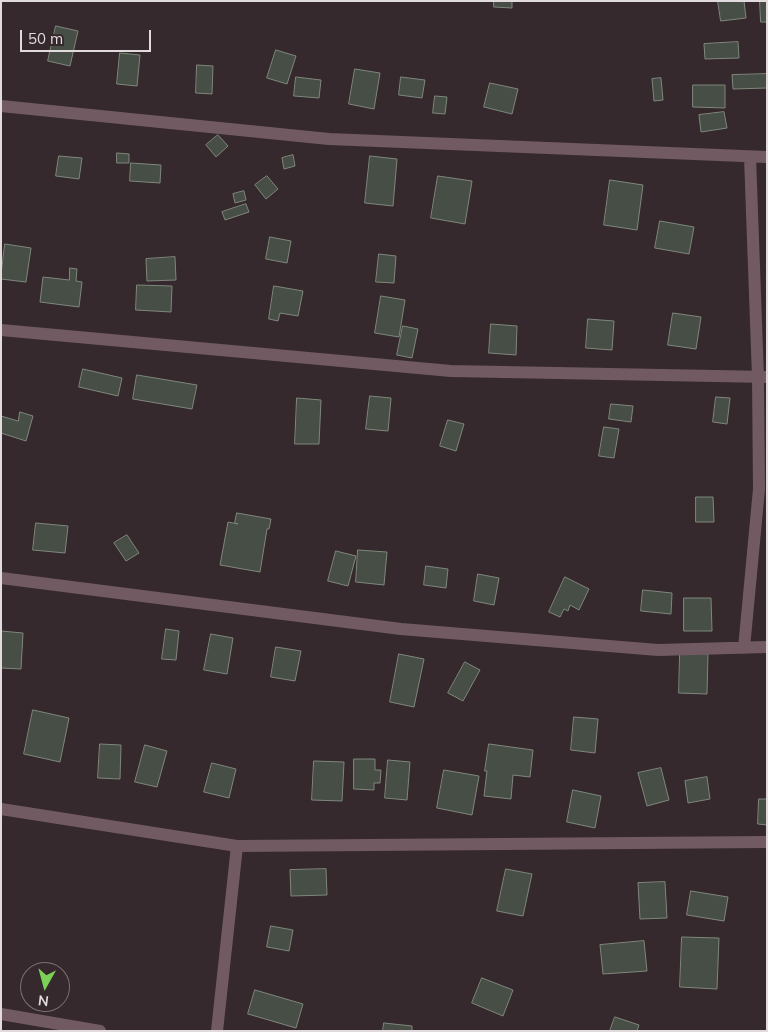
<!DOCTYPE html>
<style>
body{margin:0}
#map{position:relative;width:768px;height:1032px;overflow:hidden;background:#35292d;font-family:Mulish,sans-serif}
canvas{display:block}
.frame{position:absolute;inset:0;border:2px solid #e2dbdd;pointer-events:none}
.north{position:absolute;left:20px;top:962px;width:50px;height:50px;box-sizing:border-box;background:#35292d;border:1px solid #7a7073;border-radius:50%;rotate:187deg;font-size:14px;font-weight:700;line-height:20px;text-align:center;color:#e2dbdd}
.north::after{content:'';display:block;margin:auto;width:18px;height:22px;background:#7bd156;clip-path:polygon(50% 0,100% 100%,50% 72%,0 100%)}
.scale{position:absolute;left:20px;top:30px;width:131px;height:22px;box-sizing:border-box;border:2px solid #e2dbdd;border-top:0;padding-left:6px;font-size:15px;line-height:18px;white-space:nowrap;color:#e2dbdd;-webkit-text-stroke:4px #35292d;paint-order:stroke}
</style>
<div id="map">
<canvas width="768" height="1032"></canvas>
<div class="frame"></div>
<div class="north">N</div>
<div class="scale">50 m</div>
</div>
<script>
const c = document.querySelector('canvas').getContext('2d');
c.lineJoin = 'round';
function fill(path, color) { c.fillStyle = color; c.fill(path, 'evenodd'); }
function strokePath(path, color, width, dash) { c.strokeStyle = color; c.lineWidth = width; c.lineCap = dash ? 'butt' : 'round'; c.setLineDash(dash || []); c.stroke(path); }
const building = new Path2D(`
 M494 1H512V8L494 7Z
 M718 1H744L746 18 721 21Z
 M760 1H767V22H761Z
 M56 26 78 31 70 66 48 61Z
 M738 42 739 58 705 59 704 44Z
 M276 50 296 56 287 84 267 78Z
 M120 53 140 55 137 86 117 84Z
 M197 65 213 66 212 94 196 93Z
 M355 69 380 73 374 109 349 104Z
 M767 74V88L733 89 732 75Z
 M296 77 321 80 319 98 294 96Z
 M401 77 425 80 422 98 399 95Z
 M661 78 663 100 654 101 652 79Z
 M490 83 518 89 512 114 484 107Z
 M693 85H725V108L693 107Z
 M435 96 447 97 445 114 433 113Z
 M724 112 727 128 701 132 699 115Z
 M218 135 228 146 216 157 206 145Z
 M117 153 129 154V163H117Z
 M293 155 295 166 284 169 282 158Z
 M59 156 82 158 79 179 56 176Z
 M370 156 397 159 393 206 365 203Z
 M131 163 161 165 160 183 130 181Z
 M267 176 278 189 266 199 255 185Z
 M438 176 472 181 465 224 431 218Z
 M610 180 643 185 637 230 604 225Z
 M244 191 246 200 235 203 233 194Z
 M246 204 249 212 225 220 222 212Z
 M660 221 694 227 689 254 655 248Z
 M270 237 291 241 287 263 266 259Z
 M5 244 31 248 26 282 1 279Z
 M379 254 396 256 394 283 376 282Z
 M175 257 176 280 147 281 146 259Z
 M70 268 77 269 76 281 82 282 79 307 40 302 43 277 69 280Z
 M137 285 172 286 171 312 136 310Z
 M274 286 303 291 298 316 280 313 278 321 269 319Z
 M381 296 405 300 399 337 375 333Z
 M673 313 701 317 696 349 668 345Z
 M588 319 614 321 612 350 586 348Z
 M491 324 517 326 516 355 489 353Z
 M403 326 418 329 412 358 397 355Z
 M83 369 122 378 118 396 79 387Z
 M137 375 197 385 192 409 133 399Z
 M370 396 391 398 388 431 366 429Z
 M716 397 730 398 727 424 713 422Z
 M297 398 321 400 319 444H295Z
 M611 404 633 406 631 422 609 419Z
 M20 412 33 416 26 441 1 433V416L18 421Z
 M448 420 464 424 456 451 440 446Z
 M604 427 619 429 614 458 599 456Z
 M696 497H713L714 522H696Z
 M237 513 271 519 269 529H267L260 572 220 565 228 522 238 524 235 523Z
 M36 523 68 526 65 553 33 550Z
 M127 535 139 553 126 561 114 543Z
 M358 550 387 552 384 585 356 582Z
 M336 551 356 556 348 586 328 581Z
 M426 566 448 569 446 588 424 585Z
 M478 574 499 578 494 605 474 601Z
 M565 577 589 589 579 610 570 605 568 611 564 609 560 617 549 612Z
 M643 590 672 593 671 614 641 611Z
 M684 598H711L712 631H684Z
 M166 629 179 631 176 660 162 659Z
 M1 631 23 633 21 669 1 668Z
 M211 634 233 638 227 674 204 670Z
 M276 647 301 651 295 681 271 677Z
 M680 653 708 654 707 694 679 693Z
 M399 654 424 659 414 707 390 702Z
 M465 662 480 670 463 701 448 693Z
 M33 710 69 718 60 762 24 754Z
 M574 717 598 719 595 753 571 750Z
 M100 744 121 745 120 779 98 778Z
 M489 744 533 750 530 777 513 775 511 799 484 796 487 771H485Z
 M145 745 167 751 157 787 135 782Z
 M354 759H375V770H381L380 783H374V790L354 789Z
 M388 760 410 762 407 800 385 798Z
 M314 761 344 762 342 801 312 800Z
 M212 763 236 769 229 798 204 792Z
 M661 768 669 800 647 806 638 773Z
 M444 770 479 776 472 815 437 808Z
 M707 777 710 799 688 803 685 781Z
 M573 790 601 796 595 828 567 822Z
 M759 799H767V825L758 824Z
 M326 869 327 895 291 896 290 870Z
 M506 869 532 874 523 916 497 911Z
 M665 882 667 918 640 919 638 883Z
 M691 891 728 897 724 921 687 915Z
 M271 926 293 930 289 951 267 947Z
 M682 937 719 938 717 989 680 987Z
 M644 941 647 971 603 974 600 945Z
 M482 978 513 990 503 1016 472 1003Z
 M255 990 303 1004 296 1028 248 1014Z
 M615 1017 639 1025 637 1031H610Z
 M384 1023 412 1026V1031H383Z`);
fill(building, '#474e45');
strokePath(building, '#7f877c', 1);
strokePath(new Path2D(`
 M1 106 329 139 767 157
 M1 330 451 371 767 377
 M1 578 401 629 658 650 767 647
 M744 648 759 489 758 377 750 157
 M1 809 237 846 767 842
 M1 1014 100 1031
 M217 1031 237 846`), '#725a63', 12);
</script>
